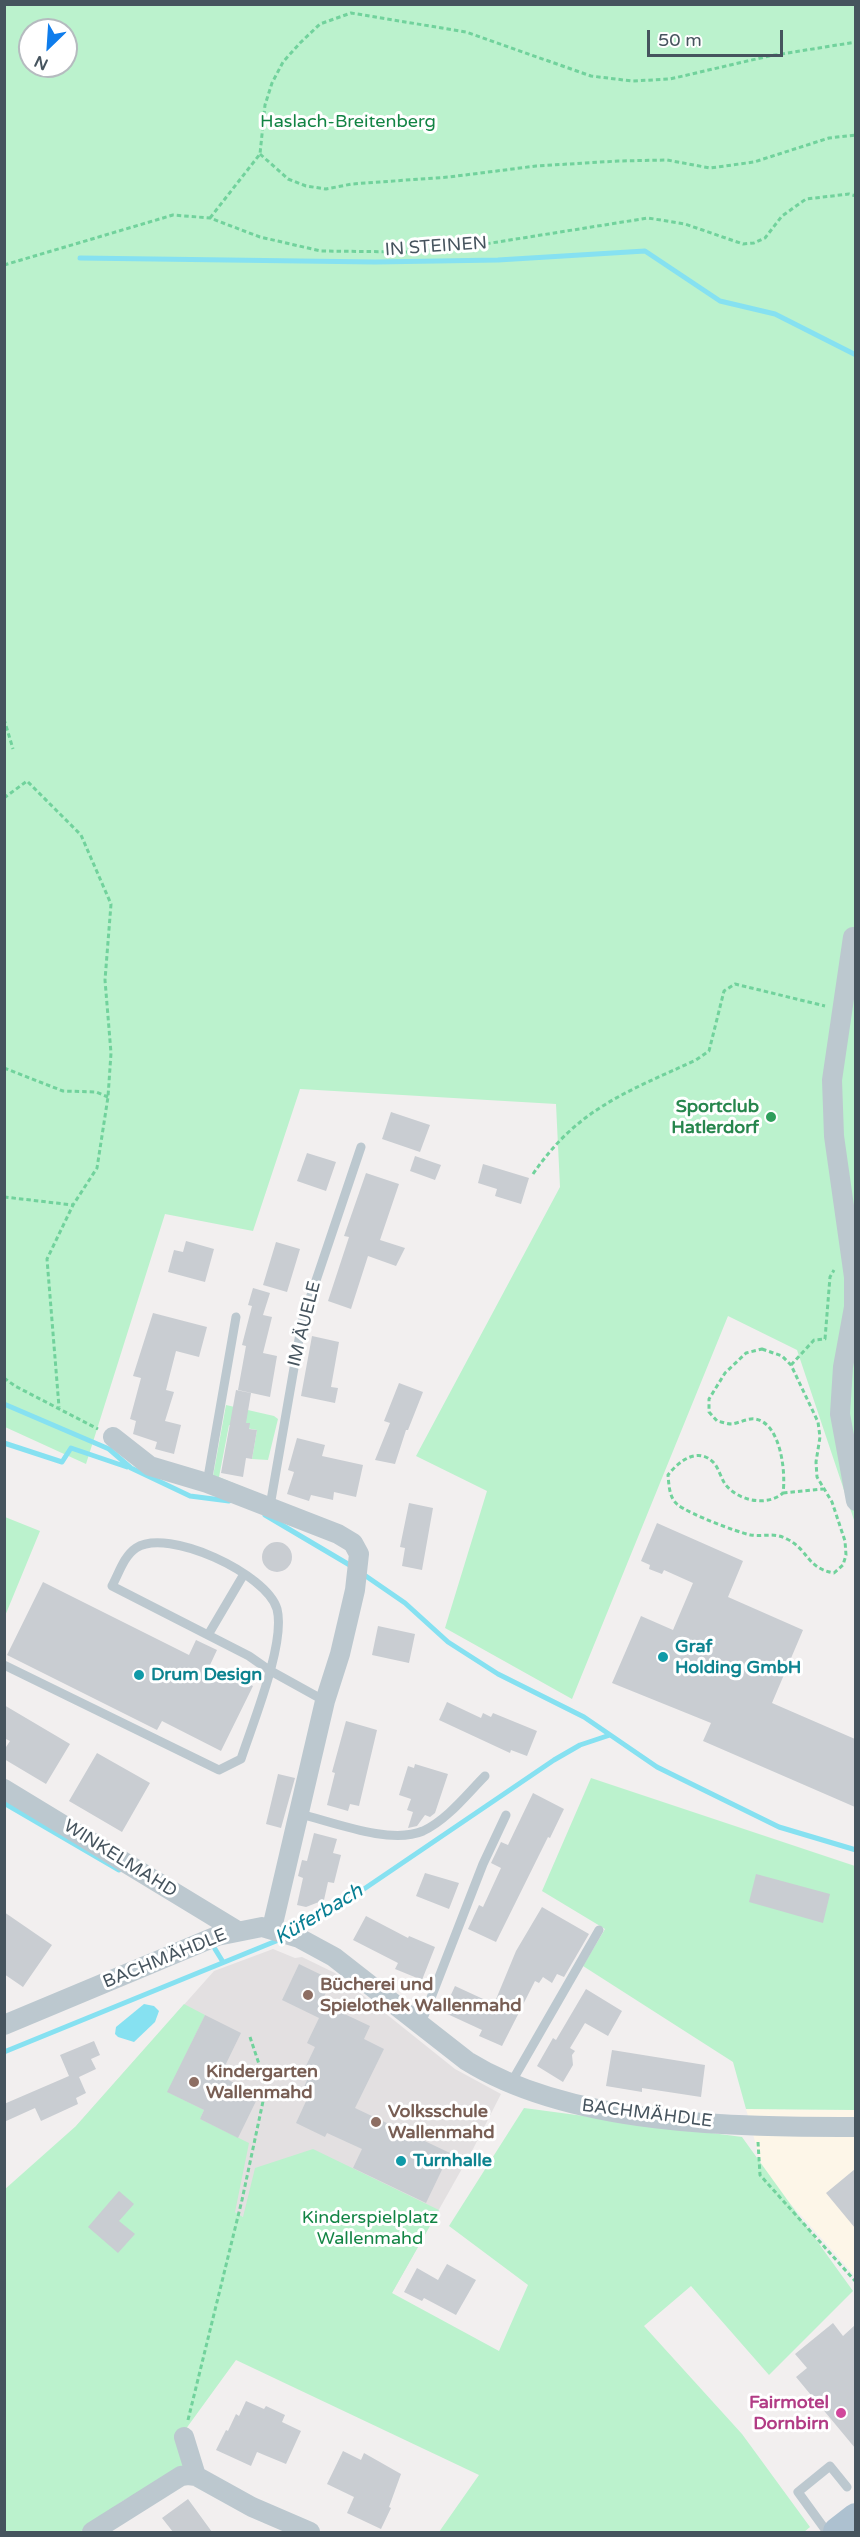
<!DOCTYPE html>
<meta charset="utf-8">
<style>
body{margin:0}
#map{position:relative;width:860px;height:2537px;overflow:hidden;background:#f2efef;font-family:"Varela Round",sans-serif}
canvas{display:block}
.frame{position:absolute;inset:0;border:6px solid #46545e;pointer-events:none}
.north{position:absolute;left:18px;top:18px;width:60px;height:60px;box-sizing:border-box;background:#fff;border:2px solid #b5bbbf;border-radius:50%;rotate:205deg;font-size:16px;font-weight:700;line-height:24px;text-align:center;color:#46545e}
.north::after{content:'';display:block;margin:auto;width:21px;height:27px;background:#0f7dec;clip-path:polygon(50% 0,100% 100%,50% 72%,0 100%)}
.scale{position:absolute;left:647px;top:30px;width:136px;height:27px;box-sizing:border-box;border:3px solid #46545e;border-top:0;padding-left:8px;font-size:18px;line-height:21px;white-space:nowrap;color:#46545e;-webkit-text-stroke:4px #fff;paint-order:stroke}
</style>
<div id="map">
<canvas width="860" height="2537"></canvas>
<div class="frame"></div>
<div class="north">N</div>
<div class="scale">50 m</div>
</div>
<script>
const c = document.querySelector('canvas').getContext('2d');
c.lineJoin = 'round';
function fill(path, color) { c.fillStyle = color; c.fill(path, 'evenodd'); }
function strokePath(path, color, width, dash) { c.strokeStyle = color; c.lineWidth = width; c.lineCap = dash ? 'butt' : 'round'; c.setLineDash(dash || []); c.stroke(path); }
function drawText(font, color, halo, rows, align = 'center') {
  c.font = font + ' "Varela Round",sans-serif'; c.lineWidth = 6; c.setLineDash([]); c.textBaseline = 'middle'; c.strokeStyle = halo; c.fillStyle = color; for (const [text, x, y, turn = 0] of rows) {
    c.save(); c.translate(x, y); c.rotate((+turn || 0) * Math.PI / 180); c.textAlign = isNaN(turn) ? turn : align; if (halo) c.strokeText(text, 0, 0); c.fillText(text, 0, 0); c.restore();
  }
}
fill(new Path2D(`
 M746 2109 855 2110V2276L764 2174Z`), '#fdf6e8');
fill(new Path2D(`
 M273 1949 295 1958 302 1957 335 1973 455 2069 501 2094 473 2149 392 2293 243 2217 175 2176 76 2126 214 1971Z`), '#e3e0e1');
fill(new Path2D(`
 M5 5H855V1523L797 1350 728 1316 572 1699 445 1628 487 1491 416 1456 560 1187 556 1104 300 1089 253 1231 165 1214 86 1464 5 1427ZM30 30H66V66H30Z
 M226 1405 274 1416 278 1419 268 1460 252 1459 257 1430 229 1425 219 1477 250 1490 213 1476Z
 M5 1517 40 1531 5 1616Z
 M591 1778 855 1866V2110L746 2109 733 2062 583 1966 605 1929 542 1891Z
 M184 2004 205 2015 168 2092 204 2110 200 2119 249 2143 235 2212 243 2217 255 2168 313 2149 439 2210 392 2293 499 2351 528 2285 449 2226 524 2108 742 2137 853 2291 769 2375 691 2286 644 2326 742 2434 810 2527 804 2532H439L479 2475 236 2360 180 2437 188 2465 121 2502 80 2532H5L4 2190 76 2126Z`), '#bbf2cd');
fill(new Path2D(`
 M144 2004 154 2006 159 2011 155 2022 134 2042 118 2037 115 2034 116 2027Z`), '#86e1f1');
strokePath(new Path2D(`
 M80 258 375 262 498 260 645 251 720 301 775 314 856 355
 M4 1404 109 1449 131 1468 190 1496 229 1501
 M4 1443 62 1462 71 1448 127 1467
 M265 1515 353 1567
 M360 1572 405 1603 448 1642 498 1674 584 1717 657 1767 779 1827 856 1850
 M4 1803 119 1870
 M294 1931 361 1891 554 1760 580 1745 610 1735
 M215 1949 223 1962
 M4 2052 281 1939`), '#86e1f1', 5);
fill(new Path2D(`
 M391 1112 430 1125 420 1152 382 1139Z
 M307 1153 336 1162 326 1191 297 1181Z
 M415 1156 441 1165 435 1180 410 1171Z
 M483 1164 529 1178 521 1204 495 1196 497 1189 478 1183Z
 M366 1173 399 1184 380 1240 405 1248 396 1266 368 1256 351 1309 328 1301 349 1237 344 1236Z
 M186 1241 214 1249 205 1282 168 1272 174 1250 183 1252Z
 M276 1242 300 1249 287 1292 263 1285Z
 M253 1288 270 1293 263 1315 272 1317 263 1353 277 1356 270 1397 238 1390 246 1346 242 1345 252 1306 248 1305Z
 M153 1313 207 1327 199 1357 176 1351 166 1390 174 1392 165 1421 181 1425 174 1454 155 1449 157 1442 133 1434 136 1421 130 1419 141 1378 133 1376Z
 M312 1336 339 1342 331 1387 338 1388 335 1403 301 1396Z
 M399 1383 423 1392 408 1430H406L395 1464 375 1460 390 1423 384 1421Z
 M236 1390 251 1393 246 1423H250L249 1429 257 1430 252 1459 246 1458 243 1477 221 1473Z
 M297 1438 325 1445 322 1456 363 1465 356 1497 334 1492 333 1500 311 1495 309 1501 287 1494 294 1472 288 1470Z
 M409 1503 433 1508 422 1570 402 1566 405 1548 400 1547Z
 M657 1523 743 1561 728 1597 803 1630 772 1703 855 1739V1807L703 1741 711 1723 612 1683 641 1616 673 1630 693 1583 664 1570 662 1574 649 1569 650 1565 641 1561Z
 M262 1557a15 15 0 1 1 30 0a15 15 0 1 1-30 0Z
 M43 1582 189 1655 196 1640 217 1650 210 1665 253 1686 221 1751 162 1721 157 1730 7 1655Z
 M378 1626 415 1634 409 1663 372 1655Z
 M447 1702 481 1718 483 1713 491 1717 493 1713 537 1731 527 1756 511 1750 510 1753 439 1720Z
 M4 1705 70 1744 46 1784 4 1759V1750L10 1741 4 1738Z
 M346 1721 377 1730 359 1806 350 1804 348 1811 327 1805 335 1773 332 1772Z
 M97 1753 150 1783 122 1832 69 1801Z
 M415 1764 448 1774 435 1813 430 1817 425 1815 417 1826 408 1828 413 1812 407 1810 411 1799 399 1795 408 1766 414 1768Z
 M278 1774 295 1778 281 1828 266 1824Z
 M533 1793 564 1809 550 1838 548 1837 496 1942 468 1929 479 1905 483 1907 501 1868 491 1863 501 1842 508 1845Z
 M314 1833 337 1839 333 1853 341 1855 334 1883 328 1882 324 1900 306 1907 297 1905 303 1878 298 1876 302 1860 307 1861Z
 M425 1873 459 1883 449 1909 416 1896Z
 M756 1874 830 1894 823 1923 749 1902Z
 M542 1907 589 1934 564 1977 557 1974 552 1983 543 1977 539 1983 535 1981 502 2046 479 2036 482 2030 443 2012 455 1986 494 2004 516 1951Z
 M4 1912 52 1945 23 1987 4 1974Z
 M366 1916 408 1938 409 1936 435 1947 422 1980 395 1969 398 1963 353 1940Z
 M299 1964 332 1980 321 2003 370 2026 364 2039 384 2049 355 2108 450 2153 426 2203 353 2168 362 2149 327 2133 325 2137 296 2123 307 2099 300 2096 311 2071 305 2068 315 2047 307 2043 319 2018 282 2000Z
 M586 1989 622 2011 608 2036 585 2023 570 2048 575 2051 572 2055 573 2065 563 2082 537 2066 553 2038 556 2040Z
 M205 2015 241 2033 220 2076 259 2095 238 2138 200 2119 204 2110 167 2092Z
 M94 2041 100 2055 91 2059 96 2069 79 2077 86 2093 76 2098 78 2104 41 2121 35 2108 4 2122V2104L69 2076 60 2055Z
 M612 2050 705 2065 701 2097 642 2088V2092L606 2086Z
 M855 2169V2228L826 2193Z
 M119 2191 134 2204 119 2221 135 2234 118 2253 88 2227Z
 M447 2264 476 2280 456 2315 424 2298 422 2301 404 2292 417 2268 438 2280Z
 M833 2323 843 2336 855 2325V2448L796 2377 807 2368 795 2354Z
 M246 2401 264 2409 266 2406 285 2415 282 2422 301 2431 286 2464 257 2452 251 2466 216 2450 226 2430 228 2431 236 2414 239 2416Z
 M343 2451 361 2460 364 2453 401 2474 389 2507 391 2508 381 2529 347 2513 354 2497 327 2484Z
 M188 2499 212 2532H173L162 2518Z`), '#c9cdd2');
strokePath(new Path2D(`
 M260 154 288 179 306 186 326 189 352 184 449 177 536 166 618 161 667 160 710 168 754 162 829 138 856 135
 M210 218 260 154 265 105 272 83 283 62 300 43 320 24 351 13 466 32 591 76 632 81 670 79 769 56 856 42
 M4 265 173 215 210 218 260 237 321 251 413 252 485 244 648 218 685 224 743 244 754 243 765 238 782 216 806 199 849 194 856 196
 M4 719 13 749
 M4 798 27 781 81 835 111 904 105 980 111 1053 108 1097 97 1168 73 1205 47 1259 59 1407
 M4 1068 63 1091 96 1092 108 1097
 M533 1174C578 1108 627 1092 696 1060L709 1051 724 991 735 984 825 1006
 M4 1197 73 1205
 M762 1349 782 1356 791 1365 818 1422 820 1437 816 1462 817 1477 832 1502 845 1541 846 1555 843 1565 834 1573C806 1568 809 1550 787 1539 774 1532 764 1537 751 1535 736 1532 690 1514 678 1505 669 1498 669 1485 668 1475 679 1461 698 1446 714 1463 719 1469 721 1478 725 1484 738 1501 767 1507 783 1493 786 1473 781 1423 755 1419 748 1418 739 1423 732 1424 727 1424 722 1422 717 1421L709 1412V1399L725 1373 746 1353Z
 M791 1365 814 1340 825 1339 830 1277 834 1270
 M4 1378 15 1386 98 1429
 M783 1493 823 1489
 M758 2142 760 2175 856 2282
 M188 2420 242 2200 265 2092V2082L250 2037`), '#71d29c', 3, [4.5, 3]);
strokePath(new Path2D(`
 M207 1483 236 1317
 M270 1506 302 1322 361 1147
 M208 1635 244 1574
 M4 1665 219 1770 241 1759C252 1725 286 1643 277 1609 267 1574 168 1527 136 1548 124 1556 119 1573 112 1586L249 1656 269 1670 325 1701
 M300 1814C333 1822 390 1845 423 1831 447 1820 467 1794 485 1776
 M420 2026 483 1864 506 1815
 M511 2083 599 1930
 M827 2532 798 2492 830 2466 847 2487`), '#bcc8cf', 9);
strokePath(new Path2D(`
 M853 937 832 1080 834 1136 854 1277V1307L843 1367 840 1414 856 1501
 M113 1437 150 1466 207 1483 338 1534 353 1543 359 1554 355 1590 340 1654 325 1701 272 1928
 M4 1789 236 1930
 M4 2025 217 1936 262 1927 299 1938 334 1957 467 2061C572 2126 735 2127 856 2127
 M184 2437 196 2476
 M92 2532 181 2476 188 2475 196 2476 252 2507 310 2532`), '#bcc8cf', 20);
strokePath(new Path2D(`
 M838 2532 856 2518`), '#adc1d0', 30);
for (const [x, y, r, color] of [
 [771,1117,6,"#2e9e5b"],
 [663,1657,6,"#0f9aa8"],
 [139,1675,6,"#0f9aa8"],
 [308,1995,6,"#8d6e63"],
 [194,2082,6,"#8d6e63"],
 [376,2122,6,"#8d6e63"],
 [401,2161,6,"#0f9aa8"],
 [841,2413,6,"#d1479c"]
]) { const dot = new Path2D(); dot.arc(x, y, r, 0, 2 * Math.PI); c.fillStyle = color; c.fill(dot); strokePath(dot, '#fff', 2); }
drawText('18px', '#128444', '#fff', [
 ["Haslach-Breitenberg",348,122],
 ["Kinderspielplatz",370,2218],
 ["Wallenmahd",370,2239]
]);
drawText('18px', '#46545e', '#fff', [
 ["IN STEINEN",436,247,-4],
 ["IM ÄUELE",305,1324,-76],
 ["WINKELMAHD",120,1859,32],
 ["BACHMÄHDLE",165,1959,-22],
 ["BACHMÄHDLE",647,2114,7]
]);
drawText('bold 18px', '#27864d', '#fff', [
 ["Sportclub",759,1107],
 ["Hatlerdorf",759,1128]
], 'right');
drawText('bold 18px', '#0d838f', '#fff', [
 ["Graf",675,1647],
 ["Holding GmbH",675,1668],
 ["Drum Design",151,1675],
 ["Turnhalle",413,2161]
], 'left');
drawText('bold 18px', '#785e54', '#fff', [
 ["Bücherei und",320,1985],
 ["Spielothek Wallenmahd",320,2006],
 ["Kindergarten",206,2072],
 ["Wallenmahd",206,2093],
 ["Volksschule",388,2112],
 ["Wallenmahd",388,2133]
], 'left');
drawText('bold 18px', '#b23c85', '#fff', [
 ["Fairmotel",829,2403],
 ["Dornbirn",829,2424]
], 'right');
drawText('italic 20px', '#077e93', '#fff', [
 ["Küferbach",319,1915,-31]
]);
</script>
